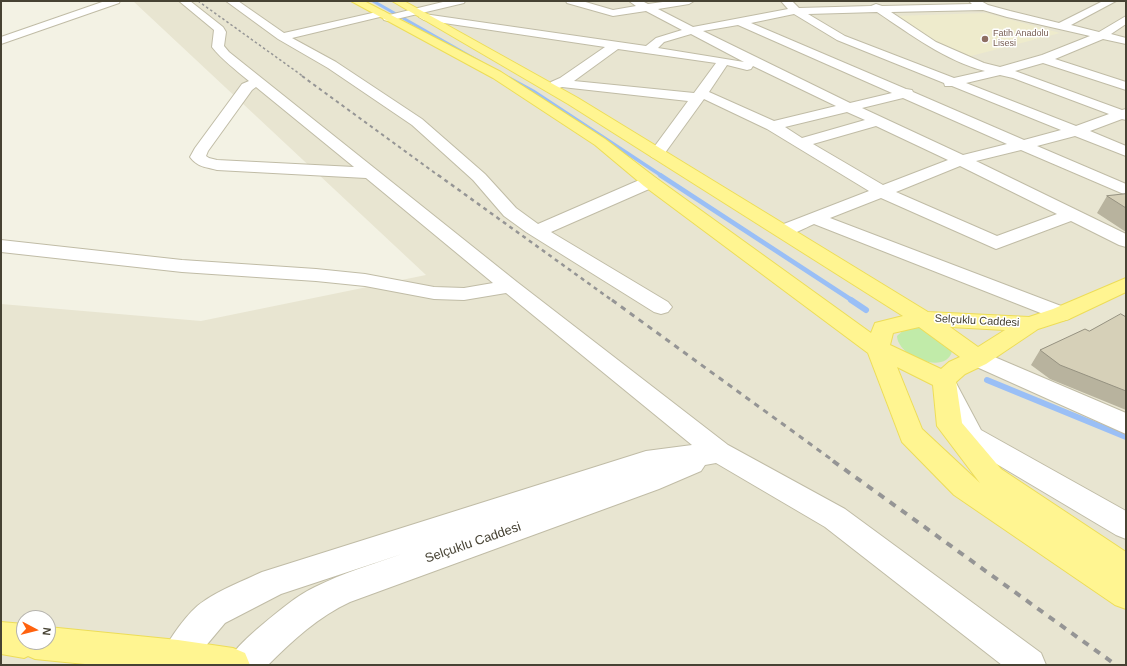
<!DOCTYPE html>
<meta charset="utf-8">
<style>
body{margin:0}
#map{position:relative;width:1127px;height:666px;overflow:hidden;background:#f3f2e4;font-family:Helvetica,sans-serif}
canvas{display:block}
.frame{position:absolute;inset:0;border:2px solid #464233;pointer-events:none}
.north{position:absolute;left:16px;top:610px;width:40px;height:40px;box-sizing:border-box;background:#fff;border:1px solid #b5b3ad;border-radius:50%;rotate:97deg;font-size:11px;font-weight:700;line-height:16px;text-align:center;color:#464233}
.north::after{content:'';display:block;margin:auto;width:14px;height:18px;background:#ff620f;clip-path:polygon(50% 0,100% 100%,50% 72%,0 100%)}
</style>
<div id="map">
<canvas width="1127" height="666"></canvas>
<div class="frame"></div>
<div class="north">N</div>
</div>
<script>
const c = document.querySelector('canvas').getContext('2d');
c.lineJoin = 'round';
function fill(path, color) { c.fillStyle = color; c.fill(path, 'evenodd'); }
function strokePath(path, color, width, dash) { c.strokeStyle = color; c.lineWidth = width; c.lineCap = dash ? 'butt' : 'round'; c.setLineDash(dash || []); c.stroke(path); }
function drawText(font, color, halo, rows, align = 'center') {
  c.font = font + ' Helvetica,sans-serif'; c.lineWidth = 3; c.setLineDash([]); c.textBaseline = 'middle'; c.strokeStyle = halo; c.fillStyle = color; for (const [text, x, y, turn = 0] of rows) {
    c.save(); c.translate(x, y); c.rotate((+turn || 0) * Math.PI / 180); c.textAlign = isNaN(turn) ? turn : align; if (halo) c.strokeText(text, 0, 0); c.fillText(text, 0, 0); c.restore();
  }
}
fill(new Path2D(`
 M133 1H1126V665H1V304L201 321 426 275ZM24 618H48V642H24Z`), '#e8e5d1');
fill(new Path2D(`
 M986 13 1060 33 967 57 939 44 894 16Z`), '#eeebcc');
fill(new Path2D(`
 M912 327 921 328 952 351C947 375 898 358 897 336L905 329Z`), '#c1eba9');
strokePath(new Path2D(`
 M373 1 482 63`), '#9abff6', 3);
strokePath(new Path2D(`
 M509 78 533 91 662 176`), '#9abff6', 3.5);
strokePath(new Path2D(`
 M660 175 853 301`), '#9abff6', 4.5);
strokePath(new Path2D(`
 M851 300 866 310
 M987 380 1126 437`), '#9abff6', 6);
const minor = new Path2D(`
 M105 1H120L119 3 1 44V37Z
 M179 1H190L223 27 226 32 224 46 229 52 517 282 728 445 845 509 1041 653 1046 665H1002L825 527 716 463 705 465 701 471 659 489 350 602C319 616 292 641 268 665H227C234 649 243 642 256 630 274 615 294 597 315 587 343 573 373 564 402 554L281 594 225 623 204 648 192 665H164L161 657C168 640 188 611 204 601 221 589 243 581 262 572L646 451 692 445 506 293 464 300 434 299 365 286 316 281 182 272 1 252V240L182 260 316 269 365 274 434 287 464 288 493 283 366 178 217 170C206 167 197 167 190 157L195 148 242 84 249 81C236 70 222 60 212 47L214 30ZM256 87 354 167 217 160 209 158 206 156 208 151 252 90Z
 M226 1H238L284 33 381 11 385 12 386 14 385 16 447 1H465L464 3 388 21 384 20 383 18 384 16 292 38 336 62 422 119 485 174 516 208 538 224 644 178 650 177 656 178 658 182 656 186 551 232 668 302 672 307 668 312 661 314 654 312 526 232 504 216 473 180 412 125 328 68 278 39Z
 M566 1H582L613 10 636 6 629 1H642L648 4 670 1H694L689 4 658 9 693 27 788 9 781 1H792L799 8 871 6 876 4 882 6 972 4 969 1H981L988 5 1010 11 1059 23 1103 1H1116L1071 25 1099 32 1126 16V24L1111 34 1126 38V44L1103 39 1055 59 1126 82V90L1043 63 1015 71 1122 110 1126 109V120L1122 119 1090 131 1126 146V156L1075 136 1037 146 1126 184V195L1021 150 976 161 1126 234V247L1119 245 1071 221 996 249 881 198 830 218 1069 309 1072 314 1069 319 1061 321 814 224C802 229 789 238 776 235L773 231 776 227 869 191 767 129 704 99 662 157 657 159 652 157 649 154 688 101 562 87 556 89 551 88 549 85 551 82 560 78 605 47 424 20 419 17 424 14 646 46 656 38 682 30 646 11 613 16 567 3ZM983 10 1007 17 1090 36 1042 55 1000 67 984 63 936 42 891 12ZM877 12C910 34 946 61 985 71L954 78 845 36 808 14ZM794 14 837 40 944 83 945 86H952L1061 130 1024 140 913 92 912 90 906 89 751 23ZM738 25 892 93 850 103 703 31ZM691 34 744 62 658 48 664 42ZM618 49 716 63 694 93 574 81ZM727 65 747 70 751 69 753 66 836 106 774 121 709 92ZM1000 75 1013 78 1109 114 1076 126 966 83ZM903 98 1007 144 963 155 862 108ZM847 112 865 120 802 138 785 127ZM876 126 948 160 883 185 813 144ZM960 166 1057 214 997 236 896 192Z
 M978 350 1126 413V434L970 364 967 358 970 352Z
 M948 380 956 383 981 430 1126 511V539L1116 535 963 444 936 389 940 383Z`);
const major = new Path2D(`
 M351 1H364L501 72 605 139 656 178 871 333 875 323 903 316 568 104 392 1H404L578 98 928 312 1029 317 1053 309 1126 278V292L1069 319 1038 329 986 364 965 374 956 382 962 423 1001 469 1126 552V609L1115 605 954 495 902 442 868 353 644 186 595 145 493 78ZM919 327 960 357 949 362 941 369 890 345 893 333ZM950 327 1005 330 978 347ZM897 367 933 385 937 426 980 483 922 429Z
 M1 622 24 624V642H48V627L178 640 233 648 245 653 250 665H95L35 659 28 656 24 658 1 654Z`);
strokePath(minor, '#c0bca6', 2);
strokePath(major, '#eddd58', 2);
fill(minor, '#fff');
fill(major, '#fff591');
strokePath(new Path2D(`
 M198 1 304 77`), '#959595', 1.5, [2.5, 2.5]);
strokePath(new Path2D(`
 M302 76 439 176`), '#959595', 2, [3.5, 3.5]);
strokePath(new Path2D(`
 M438 175 613 301`), '#959595', 2.5, [4, 4]);
strokePath(new Path2D(`
 M612 300 835 462`), '#959595', 3, [5.5, 5.5]);
strokePath(new Path2D(`
 M833 461 1116 665`), '#959595', 4, [7, 7]);
fill(new Path2D(`
 M1126 194V232L1097 213 1107 196Z
 M1126 317V410L1050 379 1031 365 1040 350Z`), '#b8b39e');
const building = new Path2D(`
 M1126 194V208L1107 196Z
 M1121 314 1126 317V391L1060 365 1040 350 1085 329 1089 331Z`);
fill(building, '#d6d0b8');
strokePath(building, '#969281', 1);
for (const [x, y, r, color] of [
 [985,39,4,"#8d6e63"]
]) { const dot = new Path2D(); dot.arc(x, y, r, 0, 2 * Math.PI); c.fillStyle = color; c.fill(dot); strokePath(dot, '#fff', 1.5); }
drawText('9px', '#785e54', '#fff', [
 ["Fatih Anadolu",993,34],
 ["Lisesi",993,44]
], 'left');
drawText('11px', '#464233', '#fff', [
 ["Selçuklu Caddesi",977,321,3]
]);
drawText('13px', '#464233', '#fff', [
 ["Selçuklu Caddesi",473,543,-19]
]);
</script>
